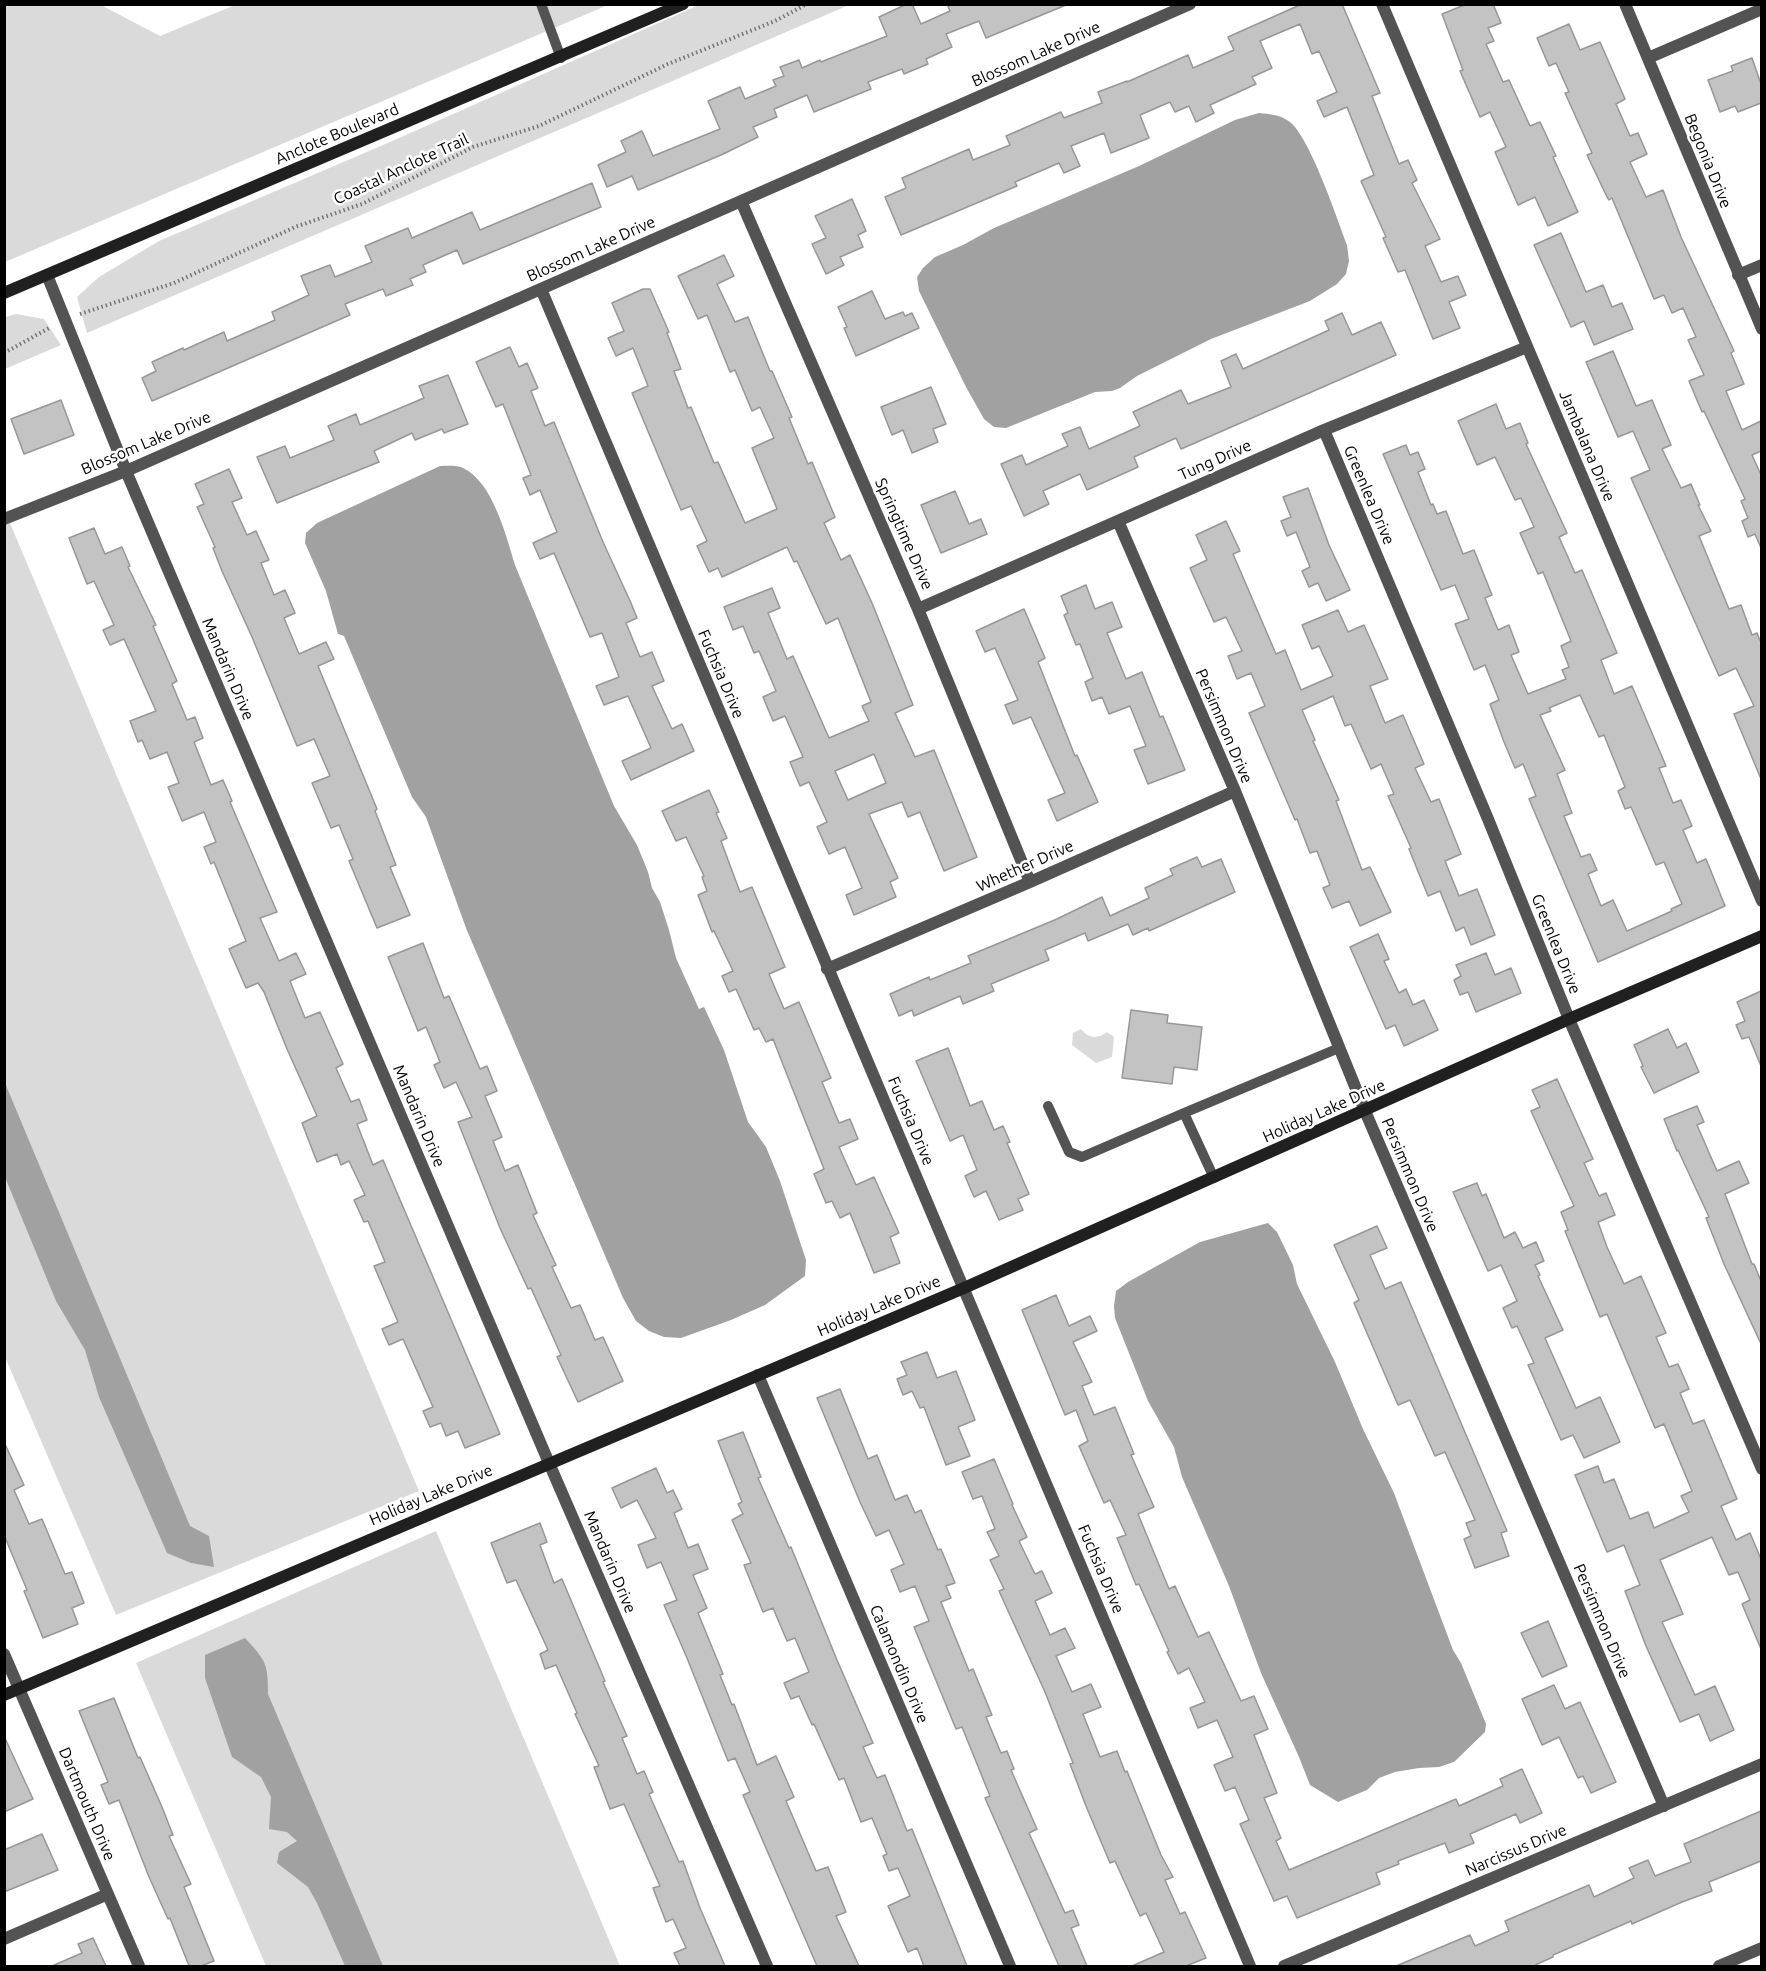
<!DOCTYPE html>
<style>
body{margin:0}
#map{position:relative;width:1766px;height:1971px;overflow:hidden;background:#fff;font-family:Ubuntu,sans-serif}
canvas{display:block}
.frame{position:absolute;inset:0;border:6px solid #000;pointer-events:none}
</style>
<div id="map">
<canvas width="1766" height="1971"></canvas>
<div class="frame"></div>
</div>
<script>
const c = document.querySelector('canvas').getContext('2d');
c.lineJoin = 'round';
function fill(path, color) { c.fillStyle = color; c.fill(path, 'evenodd'); }
function strokePath(path, color, width, dash) { c.strokeStyle = color; c.lineWidth = width; c.lineCap = dash ? 'butt' : 'round'; c.setLineDash(dash || []); c.stroke(path); }
function drawText(font, color, halo, rows, align = 'center') {
  c.font = font + ' Ubuntu,sans-serif'; c.lineWidth = 5; c.setLineDash([]); c.textBaseline = 'middle'; c.strokeStyle = halo; c.fillStyle = color; for (const [text, x, y, turn = 0] of rows) {
    c.save(); c.translate(x, y); c.rotate((+turn || 0) * Math.PI / 180); c.textAlign = isNaN(turn) ? turn : align; if (halo) c.strokeText(text, 0, 0); c.fillText(text, 0, 0); c.restore();
  }
}
fill(new Path2D(`
 M5 5H101L160 36 235 5H608L5 262Z
 M699 5H849L87 333 77 297 99 277 159 241 390 142Z
 M16 314 44 319 61 345 5 369V317Z
 M4 509 419 1491 116 1615 5 1357Z
 M1081 1029C1089 1039 1098 1039 1107 1032L1114 1037 1112 1057 1096 1063 1072 1045 1073 1033Z
 M436 1531 620 1966H266L136 1663Z`), '#dadada');
fill(new Path2D(`
 M1259 113C1270 114 1281 115 1290 122 1310 138 1337 218 1347 245L1349 261 1346 274 1337 284 1310 301 1211 339 1137 376 1120 388 1112 391 1095 392 1006 428 994 427 984 419 966 387 919 291 917 277 923 268 935 257 963 245 994 228 1139 166 1235 120Z
 M440 466C446 466 457 465 463 468 493 482 506 536 515 565L614 806 637 845 648 872 652 888 660 902 669 930 676 958 699 1009 704 1007 724 1050 748 1122 766 1147 780 1181 806 1260 805 1276 765 1305 731 1320 681 1338 664 1337 649 1331 636 1321 623 1298 466 928 426 817 412 797 344 636 338 634 326 591 305 543 306 533 317 523Z
 M5 1083 190 1526 209 1536 214 1567 191 1563 167 1553 99 1397 85 1350 56 1301 5 1177Z
 M1268 1223 1277 1232 1293 1265 1297 1284 1335 1362 1363 1429 1394 1493 1453 1650 1461 1663 1486 1724 1485 1732 1454 1762 1439 1767 1419 1768 1395 1772 1379 1778 1367 1790 1338 1802 1310 1785 1299 1757 1261 1673 1229 1586 1182 1477 1174 1447 1148 1401 1115 1318 1114 1306 1116 1291 1128 1282 1200 1242Z
 M245 1638C266 1661 268 1663 268 1694L383 1966H345L317 1903 308 1887 277 1863 279 1852 297 1841 287 1832 269 1829 271 1797 261 1777 232 1757 205 1678V1655Z`), '#a1a1a1');
const building = new Path2D(`
 M907 4H912L921 24 950 11 947 4 1066 5 986 38 979 21 946 34 952 47 926 59 928 64 904 74 902 69 868 82 871 89 814 112 807 95 774 109 777 117 753 127 758 137 721 155 638 190 632 176 607 187 598 165 626 152 621 141 642 131 653 156 720 129 708 101 740 87 745 99 776 86 773 80 784 76 780 67 799 60 802 68 820 60 821 62 887 36 879 17Z
 M1302 4H1342L1380 93 1372 96 1399 164 1408 160 1417 180 1412 183 1440 239 1425 246 1441 282 1458 276 1466 295 1449 302 1460 328 1433 339 1405 270 1398 272 1383 238 1386 237 1361 181 1374 175 1347 107 1324 117 1317 101 1337 92 1319 51 1312 54 1300 24 1260 41 1272 68 1252 77 1256 84 1210 105 1214 113 1196 122 1189 106 1175 112 1170 102 1140 115 1149 138 1111 153 1104 133 1071 146 1080 166 1064 173 1059 163 1015 182 1017 186 901 235 885 197 906 188 902 178 969 149 973 160 1010 145 1006 136 1061 112 1064 118 1102 103 1098 92 1127 81V82L1188 55 1193 68 1234 50 1228 37Z
 M1467 4H1493L1501 23 1488 28 1494 41 1486 44 1503 82 1509 80 1530 126 1540 122 1556 156 1553 157 1578 212 1548 226 1535 197 1518 205 1495 152 1506 147 1490 112 1480 117 1460 71 1463 70 1442 14Z
 M1569 24 1580 50 1600 42 1625 99 1616 104 1630 136 1638 133 1647 154 1630 162 1646 197 1663 190 1681 237 1734 351 1731 353 1744 384 1726 391 1742 430 1761 421V451L1752 455 1761 475V548L1755 534 1748 537 1742 521 1748 518 1741 501 1745 499 1704 411 1702 412 1689 381 1704 375 1688 340 1696 337 1683 308 1672 313 1664 295 1654 299 1612 198 1609 200 1607 197 1587 155 1592 153 1565 93 1569 92 1556 63 1549 66 1537 38Z
 M1752 58 1761 84V103L1738 112 1735 106 1720 112 1708 80 1733 71 1731 66Z
 M592 183 601 207 463 264 457 250 423 265 426 272 410 279 413 285 386 296 383 289 345 304 350 315 152 401 142 378 156 371 152 362 183 348 184 350 224 332 227 341 275 320 272 312 309 295 301 276 330 265 335 277 372 262 365 246 408 228 412 238 472 212 480 230Z
 M852 199 866 231 858 235 863 247 840 257 844 265 826 274 812 244 826 238 815 216Z
 M1561 233 1586 292 1603 285 1612 307 1622 303 1633 329 1594 345 1584 321 1571 327 1534 245Z
 M724 255 734 276 717 284 735 322 748 317 770 371H772L792 417 789 418 808 464 812 462 835 517 824 523 841 560 850 555 872 603 913 705 895 713 915 757 934 750 977 857 944 871 920 812 908 817 902 802 869 814 898 878 890 882 896 897 854 915 846 895 862 888 845 847 829 854 817 827 827 822 809 782 800 786 790 762 803 757 785 716 773 721 763 697 776 691 759 651 754 653 743 626 733 630 724 607 772 588 780 608 768 613 787 659 793 656 829 738 869 721 862 706 871 702 838 618 826 624 797 561 794 562 787 547 722 577 718 568 709 572 697 546 707 541 691 506 681 510 632 393 648 386 633 348 616 356 608 338 624 331 612 303 643 289H650L669 332 667 333 681 369 674 371 688 408 691 407 714 463 718 462 745 523 777 509 752 448 774 438 760 407 752 411 735 370 730 372 707 315 698 319 678 276ZM874 754 886 783 848 800 835 771Z
 M872 291 885 319 903 312 905 316 912 313 919 328 856 356 844 328 847 327 838 307Z
 M1342 313 1352 335 1381 322 1396 355 1181 449 1176 438 1134 457 1138 467 1087 490 1080 474 1043 491 1049 504 1024 516 1001 464 1022 455 1026 465 1068 446 1062 434 1080 427 1089 449 1140 426 1133 412 1181 390 1188 404 1231 387 1221 361 1236 354 1243 369 1329 330 1325 321Z
 M510 347 519 367 527 363 538 388 531 391 545 426 554 422 603 542 631 603 637 618 626 623 640 657 652 652 664 681 652 686 672 729 682 724 694 751 631 780 622 761 651 748 628 696 604 705 596 686 619 677 602 633 590 637 554 553 540 559 533 543 557 532 540 490 530 495 523 478 531 475 503 404 496 407 476 362Z
 M1613 351 1636 406 1652 400 1671 445 1662 449 1681 488 1691 484 1700 505H1698L1711 531 1699 536 1729 609 1741 605 1752 635 1757 633 1761 643V779L1734 714 1754 706 1736 668 1719 676 1631 478 1650 470 1633 431 1618 437 1586 362Z
 M448 375 468 424 444 433 442 429 415 440 412 433 374 451 379 462 277 503 257 457 285 446 290 458 334 440 328 426 356 414 360 425 424 398 419 386Z
 M931 387 946 424 933 429 938 442 912 453 903 430 892 435 881 407Z
 M61 400 74 435 24 454 11 419Z
 M1496 404 1506 429 1520 423 1528 443 1526 444 1567 533 1559 537 1575 573 1582 570 1617 653 1601 660 1614 694 1632 686 1666 766 1659 768 1673 803 1681 800 1692 826 1683 830 1697 863 1706 859 1725 906 1598 962 1529 799 1536 796 1523 764 1515 768 1504 742 1490 704 1499 700 1485 665 1474 670 1455 624 1469 619 1455 585 1441 590 1383 454 1406 445 1410 455 1418 452 1425 469 1418 472 1431 505 1433 504 1437 514 1446 511 1463 554 1474 550 1492 595 1485 598 1498 630 1509 625 1519 652 1511 655 1528 694 1566 679 1562 670 1569 667 1561 646 1571 641 1543 572 1538 574 1520 533 1534 527 1521 498 1515 500 1495 457 1477 465 1458 421ZM1580 695 1599 737 1604 735 1625 787 1618 791 1625 809 1631 807 1656 865 1664 862 1682 904 1671 909 1672 911 1627 931 1613 900 1601 906 1588 874 1597 870 1590 854 1581 857 1564 816 1572 813 1557 774 1565 770 1540 715 1551 711 1549 708Z
 M229 469 242 498 232 502 247 535 256 531 269 560 261 563 274 595 285 590 295 613 284 618 299 654 326 642 334 659 318 666 377 809 375 811 396 865 390 867 410 915 377 928 349 861 353 859 339 825 331 828 312 783 330 776 314 739 297 746 252 637 222 571 213 548 215 547 197 507 204 504 195 484Z
 M1308 488 1329 545 1350 590 1326 601 1318 583 1309 587 1302 571 1310 567 1296 532 1287 536 1281 521 1291 517 1283 497Z
 M955 491 969 524 981 519 987 534 941 553 921 505Z
 M1226 521 1240 551 1233 554 1276 654 1285 650 1301 690 1333 676 1319 646 1312 649 1302 625 1338 610 1348 632 1364 625 1388 679 1370 686 1385 723 1403 715 1424 764 1415 768 1431 802 1439 799 1461 854 1445 861 1459 896 1477 889 1495 935 1471 945 1464 927 1456 931 1440 891 1428 896 1409 849 1411 848 1388 796 1394 794 1381 764 1371 769 1351 724 1345 726 1333 696 1302 710 1315 740 1313 741 1339 800 1336 801 1362 870 1370 867 1391 912 1360 926 1349 901 1332 908 1323 888 1330 885 1317 851 1310 853 1297 819 1295 820 1249 713 1265 706 1251 673 1237 679 1228 656 1242 651 1226 617 1214 622 1190 568 1207 560 1196 535Z
 M94 528 105 554 122 547 130 566 128 567 156 625 153 626 177 681 172 684 187 720 195 717 203 738 194 742 211 785 223 780 232 801 230 802 277 912 260 918 279 961 296 953 306 974 290 981 305 1018 320 1012 343 1064 336 1068 351 1102 359 1099 367 1120 357 1124 373 1165 383 1160 500 1434 465 1448 458 1431 446 1436 441 1423 430 1427 423 1411 433 1407 403 1339 389 1345 382 1329 398 1322 374 1266 385 1262 368 1221 364 1222 354 1200 365 1195 349 1161 341 1165 337 1154 317 1162 302 1123 317 1116 287 1049 264 992 258 983 246 988 229 949 246 941 214 862 211 864 204 847 216 842 204 812 182 821 168 787 179 783 167 752 150 759 142 740 138 742 130 721 156 711 124 639 110 645 103 630 114 625 94 581 87 584 69 538Z
 M1086 585 1095 609 1112 602 1122 627 1107 633 1126 679 1142 672 1160 717 1163 716 1185 770 1148 784 1134 750 1146 746 1130 706 1109 714 1102 697 1092 701 1085 682 1093 678 1080 644 1076 645 1064 615 1068 613 1061 596Z
 M1024 609 1045 658 1038 662 1075 756 1077 755 1098 802 1057 821 1048 800 1065 793 1031 717 1013 724 1005 705 1018 700 995 648 985 652 976 631Z
 M709 790 719 812 716 813 727 838 721 841 740 892 752 887 785 967 769 974 784 1009 799 1002 831 1078 822 1082 839 1123 850 1119 858 1139 839 1147 856 1185 874 1177 899 1233 890 1237 900 1263 874 1273 850 1213 840 1218 832 1201 826 1203 814 1174 824 1169 773 1039 766 1042 759 1028 754 1030 736 989 729 992 722 976 733 971 714 931 712 932 698 895 707 891 702 877 704 876 686 837 676 841 662 811Z
 M1197 857 1202 867 1221 859 1235 892 1149 931 1148 928 1133 935 1128 924 1088 941 1085 933 1045 950 1049 960 991 984 994 991 963 1004 960 996 914 1016 912 1010 899 1016 890 994 929 977 930 980 971 963 968 956 1057 919 1102 897 1110 916 1149 898 1145 888 1173 875 1170 869Z
 M1378 934 1389 959 1384 961 1399 993 1406 989 1413 1005 1424 1000 1438 1030 1404 1046 1395 1025 1386 1029 1350 947Z
 M423 943 444 998 449 996 480 1069 487 1066 497 1091 485 1096 502 1137 493 1141 505 1171 518 1165 537 1213 533 1215 556 1265 552 1267 571 1308 580 1305 595 1340 603 1337 623 1381 578 1402 557 1357 561 1355 531 1288 528 1289 500 1228 458 1122 472 1117 456 1082 444 1088 434 1065 440 1062 426 1027 418 1031 388 957Z
 M1486 953 1495 975 1511 968 1521 993 1476 1012 1468 992 1460 995 1454 980 1461 976 1456 965Z
 M1761 991V1066L1749 1037 1742 1039 1736 1025 1745 1021 1737 1002Z
 M1131 1010 1168 1015 1167 1023 1202 1027 1197 1070 1174 1067 1172 1084 1122 1078Z
 M1668 1029 1677 1048 1686 1043 1699 1072 1654 1093 1641 1067 1643 1066 1634 1045Z
 M948 1048 970 1106 982 1101 994 1130 1003 1126 1010 1142 1007 1143 1029 1194 1018 1199 1023 1210 999 1220 986 1191 974 1197 965 1176 977 1170 963 1135 950 1141 916 1061Z
 M1557 1079 1593 1159 1584 1163 1599 1196 1606 1193 1615 1215 1598 1222 1607 1247 1624 1284 1641 1276 1666 1333 1656 1337 1669 1367 1678 1364 1689 1389 1680 1393 1693 1424 1704 1420 1737 1499 1721 1506 1736 1540 1750 1533 1761 1559V1649L1742 1604 1750 1600 1738 1572 1729 1575 1712 1537 1660 1560 1683 1614 1662 1622 1695 1695 1715 1686 1734 1730 1710 1741 1699 1714 1680 1722 1646 1646 1625 1591 1640 1585 1624 1545 1607 1552 1575 1475 1598 1466 1604 1483 1614 1479 1630 1519 1648 1512 1654 1528 1689 1512 1681 1496 1692 1491 1664 1424 1655 1428 1607 1314 1600 1317 1565 1231 1568 1230 1561 1212 1574 1206 1531 1111 1540 1107 1532 1090Z
 M1697 1106 1704 1122 1697 1125 1717 1171 1739 1161 1749 1183 1725 1194 1752 1264H1754L1761 1281V1344L1724 1264 1706 1218 1709 1217 1678 1150 1677 1151 1664 1119Z
 M1477 1183 1482 1196 1486 1194 1504 1238 1515 1232 1523 1248 1536 1242 1544 1261 1535 1265 1540 1275 1538 1276 1563 1330 1545 1338 1576 1408 1600 1397 1620 1442 1584 1458 1573 1435 1561 1440 1528 1365 1534 1363 1517 1326 1512 1328 1503 1308 1517 1301 1501 1265 1488 1271 1453 1192Z
 M1377 1226 1387 1248 1370 1255 1385 1289 1401 1282 1507 1531 1501 1533 1509 1556 1475 1568 1464 1539 1471 1536 1466 1523 1475 1520 1445 1452 1435 1456 1410 1400 1398 1405 1354 1303 1359 1300 1334 1245Z
 M1056 1295 1069 1326 1090 1316 1097 1331 1073 1342 1092 1382 1082 1386 1094 1415 1115 1407 1134 1454 1131 1455 1154 1507 1138 1514 1169 1589 1175 1586 1198 1637 1209 1632 1241 1701 1254 1696 1268 1729 1254 1735 1277 1793 1264 1798 1281 1838 1276 1841 1289 1870 1456 1799 1459 1806 1503 1786 1500 1779 1522 1769 1542 1813 1520 1823 1516 1814 1470 1834 1474 1843 1449 1853 1445 1843 1398 1861 1399 1864 1376 1873 1380 1884 1297 1918 1287 1896 1274 1901 1240 1824 1249 1820 1235 1787 1225 1791 1214 1765 1233 1757 1217 1720 1198 1728 1190 1708 1205 1702 1189 1668 1178 1674 1167 1652 1169 1651 1139 1584 1136 1585 1117 1538 1126 1535 1110 1500 1104 1503 1079 1446 1088 1441 1076 1410 1065 1415 1022 1310Z
 M927 1352 937 1378 956 1371 975 1420 958 1427 970 1456 946 1465 924 1407 920 1408 912 1391 903 1395 897 1379 907 1375 901 1362Z
 M840 1389 868 1459 877 1455 895 1500 907 1495 915 1513 921 1510 938 1550 941 1549 955 1583 946 1586 951 1598 941 1602 969 1671 973 1669 992 1715 986 1717 1001 1753 1007 1751 1014 1769 1011 1770 1037 1829 1029 1833 1065 1913 1073 1910 1079 1925 1071 1928 1087 1966H1059L985 1798 990 1796 962 1727 956 1729 914 1627 929 1621 915 1586 900 1592 891 1570 904 1564 889 1530 876 1536 860 1502 817 1398Z
 M743 1432 761 1477 758 1478 789 1548 791 1547 837 1660 873 1743 863 1747 877 1778 885 1775 907 1831 912 1829 967 1966H924L917 1948 908 1952 888 1906 910 1896 898 1868 889 1871 883 1856 887 1854 872 1818 861 1822 844 1778 839 1780 814 1724 812 1725 799 1696 791 1699 784 1683 809 1672 795 1638 787 1641 773 1608 763 1612 744 1565 751 1563 732 1520 743 1514 738 1504 742 1502 718 1441Z
 M4 1442 24 1485 14 1490 29 1524 42 1519 65 1574 72 1572 84 1603 72 1608 78 1624 43 1638 24 1591 27 1590 4 1535Z
 M994 1459 1013 1504 1012 1505 1027 1537 1019 1541 1035 1574 1042 1571 1052 1593 1035 1601 1050 1635 1065 1628 1075 1648 1056 1656 1072 1692 1091 1684 1101 1707 1083 1714 1100 1757 1117 1751 1125 1772 1127 1771 1161 1855 1173 1877 1165 1880 1180 1914 1185 1912 1206 1958 1186 1966H1132L1164 1952 1146 1913 1140 1916 1115 1861 1110 1863 1086 1806 1070 1764 1073 1763 1045 1692 999 1591 1004 1589 990 1560 999 1556 987 1532 995 1529 982 1496 973 1499 962 1472Z
 M656 1468 667 1493 673 1490 682 1509 674 1513 688 1548 698 1544 708 1569 693 1575 707 1608 698 1613 723 1674 720 1675 732 1705 734 1704 757 1765 776 1756 794 1797 786 1801 816 1871 828 1867 846 1912 836 1916 859 1966H817L743 1795 750 1792 735 1758 728 1761 687 1658 664 1605 677 1600 661 1562 647 1568 638 1545 656 1538 637 1500 621 1508 612 1488Z
 M540 1523 547 1542 540 1545 554 1583 562 1579 605 1681 603 1682 627 1736 622 1738 637 1774 644 1771 653 1792 649 1794 679 1862 683 1861 700 1908 725 1966H680L674 1953 686 1948 673 1919 666 1922 653 1888 660 1886 624 1804 610 1809 594 1767 599 1766 575 1714 577 1713 556 1665 545 1669 540 1654 548 1650 516 1580 507 1583 491 1543Z
 M1548 1621 1567 1666 1542 1677 1521 1633Z
 M1554 1685 1565 1709 1580 1702 1616 1782 1591 1793 1583 1776 1578 1778 1559 1737 1542 1745 1522 1699Z
 M114 1698 138 1758 140 1757 162 1807 173 1835 169 1836 191 1884 184 1887 214 1961 201 1966H189L170 1918 168 1919 149 1877 119 1800 109 1804 101 1785 108 1782 79 1711Z
 M4 1736 33 1799 4 1812Z
 M1761 1811V1861L1709 1882 1712 1891 1682 1902 1632 1924 1631 1921 1553 1955V1957L1533 1966H1396L1470 1935 1475 1946 1509 1931 1505 1921 1589 1885 1594 1897 1634 1878 1629 1868 1648 1860 1655 1876 1691 1862 1684 1844Z
 M42 1834 58 1870 4 1892V1850Z
 M93 1938 106 1966H52L82 1953 78 1944Z`);
fill(building, '#c3c3c3');
strokePath(building, '#979797', 1.5);
strokePath(new Path2D(`
 M80 314 174 283 295 227 362 204 473 147 539 126 668 64 775 21 807 4
 M4 353 51 327`), '#757575', 4, [1.5, 3]);
strokePath(new Path2D(`
 M541 4 561 58
 M1048 1106 1069 1152 1082 1157 1184 1113 1214 1178
 M1184 1113 1339 1048`), '#535353', 10);
strokePath(new Path2D(`
 M1382 4 1762 901
 M1625 4 1762 329
 M1648 58 1762 9
 M741 201 918 609 1030 882
 M47 275 126 471 549 1463 767 1966
 M1738 275 1762 265
 M541 289 1250 1966
 M1324 430 1488 819 1569 1019 1762 1469
 M4 519 126 471 1190 4
 M1118 521 1235 791 1365 1111 1664 1806
 M918 609 1324 430 1527 347
 M827 969 1030 882 1235 791
 M758 1375 1010 1966
 M4 1654 139 1966
 M4 1939 108 1894
 M1284 1966 1762 1764
 M1719 1966 1762 1948`), '#535353', 12);
strokePath(new Path2D(`
 M4 293 683 4
 M4 1695 964 1288 1569 1019 1762 936`), '#202020', 12);
drawText('16px', '#000', '#fff', [
 ["Blossom Lake Drive",1036,54,-24],
 ["Anclote Boulevard",337,134,-23],
 ["Begonia Drive",1708,161,68],
 ["Coastal Anclote Trail",401,169,-25],
 ["Blossom Lake Drive",591,249,-24],
 ["Blossom Lake Drive",146,443,-23],
 ["Jambalana Drive",1587,446,67],
 ["Tung Drive",1215,460,-24],
 ["Greenlea Drive",1369,495,67],
 ["Springtime Drive",904,534,66],
 ["Mandarin Drive",228,669,67],
 ["Fuchsia Drive",721,674,67],
 ["Persimmon Drive",1224,726,67],
 ["Whether Drive",1025,866,-24],
 ["Greenlea Drive",1556,944,68],
 ["Holiday Lake Drive",1324,1111,-24],
 ["Mandarin Drive",419,1116,67],
 ["Fuchsia Drive",911,1121,67],
 ["Persimmon Drive",1410,1175,67],
 ["Holiday Lake Drive",879,1306,-23],
 ["Holiday Lake Drive",431,1495,-23],
 ["Mandarin Drive",610,1562,67],
 ["Fuchsia Drive",1101,1569,67],
 ["Persimmon Drive",1602,1621,67],
 ["Calamondin Drive",899,1664,67],
 ["Dartmouth Drive",87,1804,67],
 ["Narcissus Drive",1516,1850,-23]
]);
</script>
